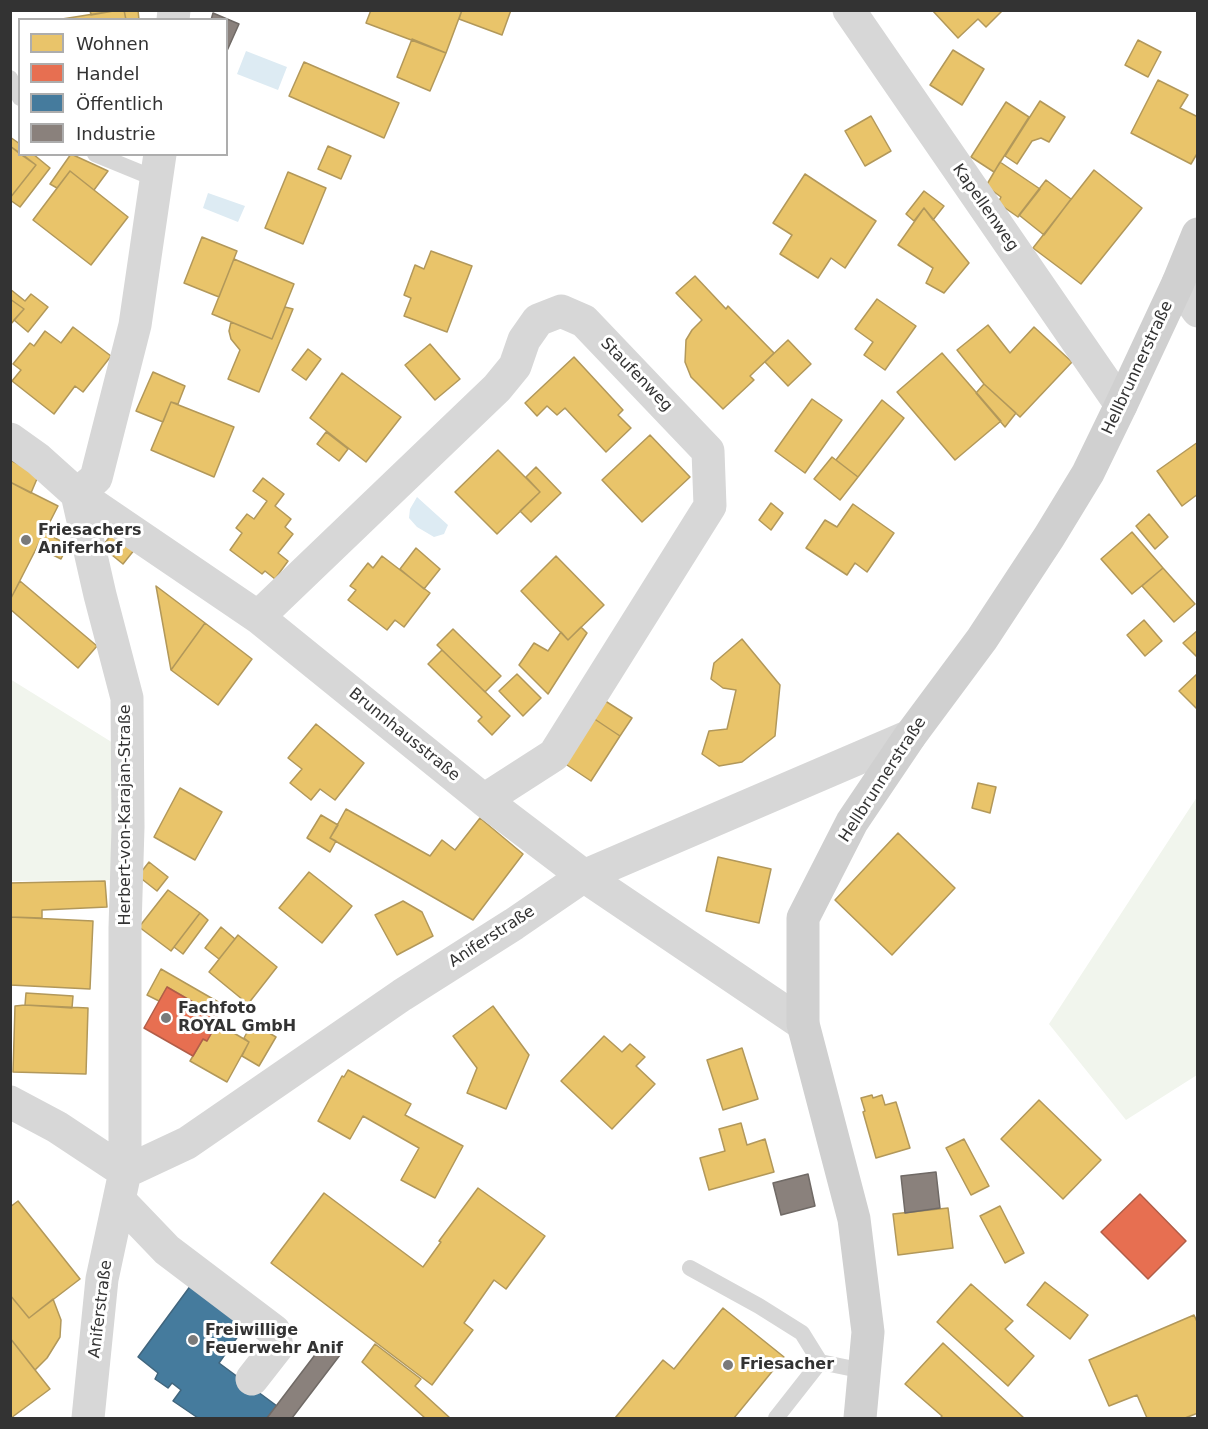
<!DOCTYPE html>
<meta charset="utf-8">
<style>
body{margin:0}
#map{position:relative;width:1208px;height:1429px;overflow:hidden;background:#fff;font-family:"DejaVu Sans",sans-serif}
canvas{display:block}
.frame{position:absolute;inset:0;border:12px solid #333;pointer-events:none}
.legend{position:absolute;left:18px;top:18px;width:210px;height:138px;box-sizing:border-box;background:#fff;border:2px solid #adadad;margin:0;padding:8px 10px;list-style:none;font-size:18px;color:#333}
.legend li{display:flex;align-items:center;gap:12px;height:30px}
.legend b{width:30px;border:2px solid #adadad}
</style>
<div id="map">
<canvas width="1208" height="1429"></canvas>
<div class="frame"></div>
<ul class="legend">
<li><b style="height:16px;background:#e9c46a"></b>Wohnen</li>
<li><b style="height:16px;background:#e76f51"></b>Handel</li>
<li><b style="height:16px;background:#457b9d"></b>Öffentlich</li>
<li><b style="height:16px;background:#8a817c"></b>Industrie</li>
</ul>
</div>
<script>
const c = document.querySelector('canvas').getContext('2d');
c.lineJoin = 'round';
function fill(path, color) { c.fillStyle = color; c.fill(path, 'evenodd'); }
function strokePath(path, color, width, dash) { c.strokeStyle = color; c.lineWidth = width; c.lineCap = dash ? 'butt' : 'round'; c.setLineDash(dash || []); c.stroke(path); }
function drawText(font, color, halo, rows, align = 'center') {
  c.font = font + ' "DejaVu Sans",sans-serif'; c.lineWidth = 6; c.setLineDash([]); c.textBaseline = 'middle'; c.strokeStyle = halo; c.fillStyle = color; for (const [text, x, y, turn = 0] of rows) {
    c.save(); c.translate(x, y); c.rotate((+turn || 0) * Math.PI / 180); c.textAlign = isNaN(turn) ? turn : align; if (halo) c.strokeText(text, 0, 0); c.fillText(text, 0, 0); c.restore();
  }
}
fill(new Path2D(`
 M10 679 118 746 116 880 11 881Z
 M1197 797V1075L1126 1120 1049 1024Z`), '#f1f5ed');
fill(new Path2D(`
 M246 51 287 67 278 90 237 74Z
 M208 193 245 206 238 222 203 208Z
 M417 497 448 525 444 534 434 537 417 527 409 518 410 509Z`), '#ddebf3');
const homes = new Path2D(`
 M90 10H119L91 15Z
 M124 10H138L139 20H126Z
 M124 10 126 20 62 19 119 10Z
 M371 10H462L446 53 366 23Z
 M462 10H511L502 35 459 19Z
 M932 10H1003L986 27 978 19 958 38Z
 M412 39 446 53 430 91 397 77Z
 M1138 40 1161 52 1148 77 1125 65Z
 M953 50 984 69 962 105 930 85Z
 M304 62 399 103 384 138 289 96Z
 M1158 80 1188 95 1180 108 1198 117V152L1191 164 1131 133Z
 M1040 101 1065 117 1049 142 1041 138 1032 141 1017 164 1005 156Z
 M1006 102 1029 117 994 172 971 157Z
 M871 116 891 151 865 166 845 131Z
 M10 137 20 144V153L10 146Z
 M10 146 20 154 36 165 10 198Z
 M328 146 351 156 341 179 318 169Z
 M22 154H33L50 168 20 207 10 200V198L36 165Z
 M71 154 108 171 94 190 70 171 57 188 50 184Z
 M1000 162 1040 189 1018 217 998 203 1001 197 986 186Z
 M1094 170 1142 208 1081 284 1033 248Z
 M70 171 128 217 91 265 33 220Z
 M288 172 326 188 303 244 265 228Z
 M805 174 876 221 845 268 831 258 818 278 780 254 792 235 773 223Z
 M1046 180 1071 199 1044 235 1019 215Z
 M924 191 944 206 933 220 924 208 914 221 906 214Z
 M924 208 969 263 944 293 926 283 933 268 898 245Z
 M202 237 237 251 219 297 184 283Z
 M431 251 472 266 447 332 404 316 411 298 404 295 415 265 424 269Z
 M234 259 294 284 272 339 212 314Z
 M695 276 726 309 728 306 774 353 750 376 754 380 723 409 691 377 685 362 686 340 692 330 702 320 676 293Z
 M10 289 25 301 31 294 48 307 28 332 14 320 24 309 10 299Z
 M10 299 24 309 10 325Z
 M877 299 916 326 885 370 864 355 873 342 855 329Z
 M285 307 293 309 259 392 228 379 240 350 231 339 229 331 231 322 272 339Z
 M988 325 1010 353 1034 327 1072 362 1020 417 984 384 957 350Z
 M73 327 111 356 83 392 75 386 54 414 12 381 21 370 13 364 30 343 34 346 45 331 61 343Z
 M788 340 811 364 788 386 765 362Z
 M430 344 460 379 435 400 405 365Z
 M308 349 321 359 306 380 292 370Z
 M942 353 1001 421 955 460 897 392Z
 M574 357 623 410 618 415 631 428 606 452 565 408 557 415 547 406 537 416 525 403Z
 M153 372 185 386 178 404 171 402 163 422 136 411Z
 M342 373 401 417 366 462 310 418Z
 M984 384 1016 413 1005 427 976 393Z
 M812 399 842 420 805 473 775 451Z
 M882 400 904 418 858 477 836 460Z
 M171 402 234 427 214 477 151 450Z
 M326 432 348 449 339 461 317 444Z
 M650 435 690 477 642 522 602 480Z
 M1198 442V494L1182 506 1157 471Z
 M498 450 540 492 497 534 455 492Z
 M832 457 858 477 840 500 814 479Z
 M10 460 39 474 31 493 10 482Z
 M536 467 561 493 531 522 520 511 540 492 526 477Z
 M263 478 284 494 275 506 291 519 285 527 293 534 278 553 288 561 275 579 265 571 262 574 230 550 242 533 236 528 247 514 254 519 267 501 253 491Z
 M10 482 58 506 10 600Z
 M771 503 783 513 771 530 759 520Z
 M853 504 894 533 867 572 855 563 847 575 806 548 825 520 837 527Z
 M1149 514 1168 537 1155 549 1136 526Z
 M117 527 139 544 123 564 102 547Z
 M44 532 68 545 61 559 37 547Z
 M1132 532 1163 568 1132 594 1101 559Z
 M416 548 440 569 424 589 400 569Z
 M382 556 430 593 404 627 395 620 387 630 348 600 356 590 350 586 368 563 373 568Z
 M556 556 604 605 568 640 521 591Z
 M1163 568 1195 604 1174 622 1142 586Z
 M20 581 97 646 78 668 10 609V600Z
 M156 586 205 623 171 670Z
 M1144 620 1162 641 1145 656 1127 635Z
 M205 623 252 659 218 705 171 670Z
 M581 627 587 633 548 694 519 665 534 643 548 651 561 632 568 640Z
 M453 629 501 676 485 692 437 645Z
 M1198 630V658L1183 643Z
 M742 639 780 685 775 736 742 762 719 766 702 754 709 731 727 729 736 690 723 688 711 679 714 663Z
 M442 650 510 716 492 735 478 721 482 717 428 664Z
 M1198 673V710L1179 691Z
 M517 674 541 698 523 716 499 691Z
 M599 697 632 718 620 736 587 714Z
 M587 714 620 736 591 781 558 759Z
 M316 724 364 763 335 800 320 789 311 800 290 783 302 769 288 758Z
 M978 783 996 787 990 813 972 808Z
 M180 788 222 812 195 860 154 837Z
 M346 809 430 856 442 840 455 850 480 818 523 854 473 920 330 838Z
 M321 815 338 825 330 838 336 841 330 852 307 838Z
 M898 833 955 888 892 955 835 900Z
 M718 857 771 869 759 923 706 911Z
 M149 862 168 877 157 891 138 876Z
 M309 872 352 906 322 943 279 908Z
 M105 881 107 907 42 910V918L10 917V883Z
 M168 890 200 913 171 951 139 927Z
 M403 901 422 912 433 936 397 955 375 915Z
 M200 913 208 920 183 954 174 947Z
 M10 917 93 921 90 989 10 985Z
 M221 927 235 939 219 959 205 948Z
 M238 935 277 967 248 1004 209 972Z
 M161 969 220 1003 214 1014 167 987 159 1001 147 995Z
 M26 993 73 996 72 1008 25 1005Z
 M25 1005 88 1008 86 1074 13 1072 15 1006Z
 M493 1006 529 1055 506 1109 467 1093 477 1068 453 1036Z
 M217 1023 249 1042 227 1082 190 1061 203 1039 207 1041Z
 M252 1023 276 1037 259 1066 242 1056 249 1042 244 1038Z
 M604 1036 622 1052 630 1044 645 1057 636 1066 655 1084 612 1129 561 1081Z
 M742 1048 758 1099 723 1110 707 1060Z
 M348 1070 411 1104 405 1115 463 1146 435 1198 401 1180 419 1148 363 1116 350 1139 318 1121 342 1076 344 1077Z
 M872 1095 873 1098 882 1095 885 1105 896 1102 910 1148 876 1158 863 1112 865 1111 861 1098Z
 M1039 1100 1101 1160 1063 1199 1001 1139Z
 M741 1123 747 1145 765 1139 774 1172 709 1190 700 1158 725 1151 719 1129Z
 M964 1139 989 1186 971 1195 946 1148Z
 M478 1188 545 1236 506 1289 494 1280 464 1323 473 1330 432 1385 271 1263 324 1193 423 1267 441 1242 439 1241Z
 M18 1201 80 1279 29 1318 10 1295V1207Z
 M1000 1206 1024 1253 1005 1263 980 1216Z
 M948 1208 953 1248 898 1255 893 1214Z
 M1045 1282 1088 1315 1070 1339 1027 1305Z
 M971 1284 1013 1321 1005 1329 1034 1356 1008 1386 937 1322Z
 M10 1295 29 1318 53 1299 61 1320 60 1337 47 1358 35 1370 10 1338Z
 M723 1308 784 1357 734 1418H615L663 1360 674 1369Z
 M1194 1315 1198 1324V1413L1185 1418H1147L1137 1395 1109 1406 1089 1360Z
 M10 1338 50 1389 11 1418H10Z
 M943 1343 1024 1418H940L942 1416 905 1384Z
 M375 1344 421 1379 415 1386 450 1418H425L362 1362Z`);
fill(homes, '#e9c46a');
strokePath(homes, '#b2985a', 1.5);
const shops = new Path2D(`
 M167 987 220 1018 207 1041 203 1039 193 1056 144 1028Z
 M1140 1194 1186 1241 1148 1279 1101 1232Z`);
fill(shops, '#e76f51');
strokePath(shops, '#b15d48', 1.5);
const public = new Path2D(`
 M194 1281 248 1322 219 1363 277 1406 267 1418H198L173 1401 181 1390 172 1383 168 1388 155 1379 158 1373 138 1357Z`);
fill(public, '#457b9d');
strokePath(public, '#40657d', 1.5);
const industry = new Path2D(`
 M213 13 239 24 226 53V20H211Z
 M936 1172 940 1208 905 1213 901 1176Z
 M808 1174 815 1206 781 1215 773 1183Z
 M324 1343 340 1355 292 1418H267Z`);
fill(industry, '#8a817c');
strokePath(industry, '#706a66', 1.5);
strokePath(new Path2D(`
 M10 78 20 98
 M95 154 156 179
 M690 1268 759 1306 802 1333 820 1362 864 1371
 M776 1418 820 1362`), '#d7d7d7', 16);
strokePath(new Path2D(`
 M849 10 1121 405
 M173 20 174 10
 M1178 283 1198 311
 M10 439 38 459 77 494 258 617 484 800 584 876 803 1024
 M77 494 100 595 127 698 128 827 125 928V1172L102 1279 88 1418
 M77 494 96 478 135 325 160 154
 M258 617 497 388 515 366 524 340 538 320 561 311 584 321 708 451 710 506 554 755 484 800
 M10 1102 57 1127 125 1172
 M125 1172 187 1143 402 995 514 924 584 876 910 736
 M119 1200 167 1250 274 1331 277 1347 252 1379`), '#d7d7d7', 33);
strokePath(new Path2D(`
 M860 1418 868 1332 854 1219 803 1024V918L852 822 910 736 982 639 1049 537 1088 473 1121 405 1178 283 1198 234`), '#d0d0d0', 33);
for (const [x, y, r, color] of [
 [26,540,6,"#7a7a7a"],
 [166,1018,6,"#7a7a7a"],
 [193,1340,6,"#7a7a7a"],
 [728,1365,6,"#7a7a7a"]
]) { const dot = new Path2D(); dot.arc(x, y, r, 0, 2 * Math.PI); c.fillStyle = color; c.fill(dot); strokePath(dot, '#fff', 2); }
drawText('16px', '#333', '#fff', [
 ["Kapellenweg",985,208,55],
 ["Hellbrunnerstraße",1138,368,-65],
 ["Staufenweg",636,375,46],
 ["Brunnhausstraße",404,735,39],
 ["Hellbrunnerstraße",883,780,-57],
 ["Herbert-von-Karajan-Straße",126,815,-90],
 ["Aniferstraße",492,937,-33],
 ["Aniferstraße",101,1309,-83]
]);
drawText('bold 16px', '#333', '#fff', [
 ["Friesachers",38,531],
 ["Aniferhof",38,549],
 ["Fachfoto",178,1009],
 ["ROYAL GmbH",178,1027],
 ["Freiwillige",205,1331],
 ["Feuerwehr Anif",205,1349],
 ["Friesacher",740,1365]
], 'left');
</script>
